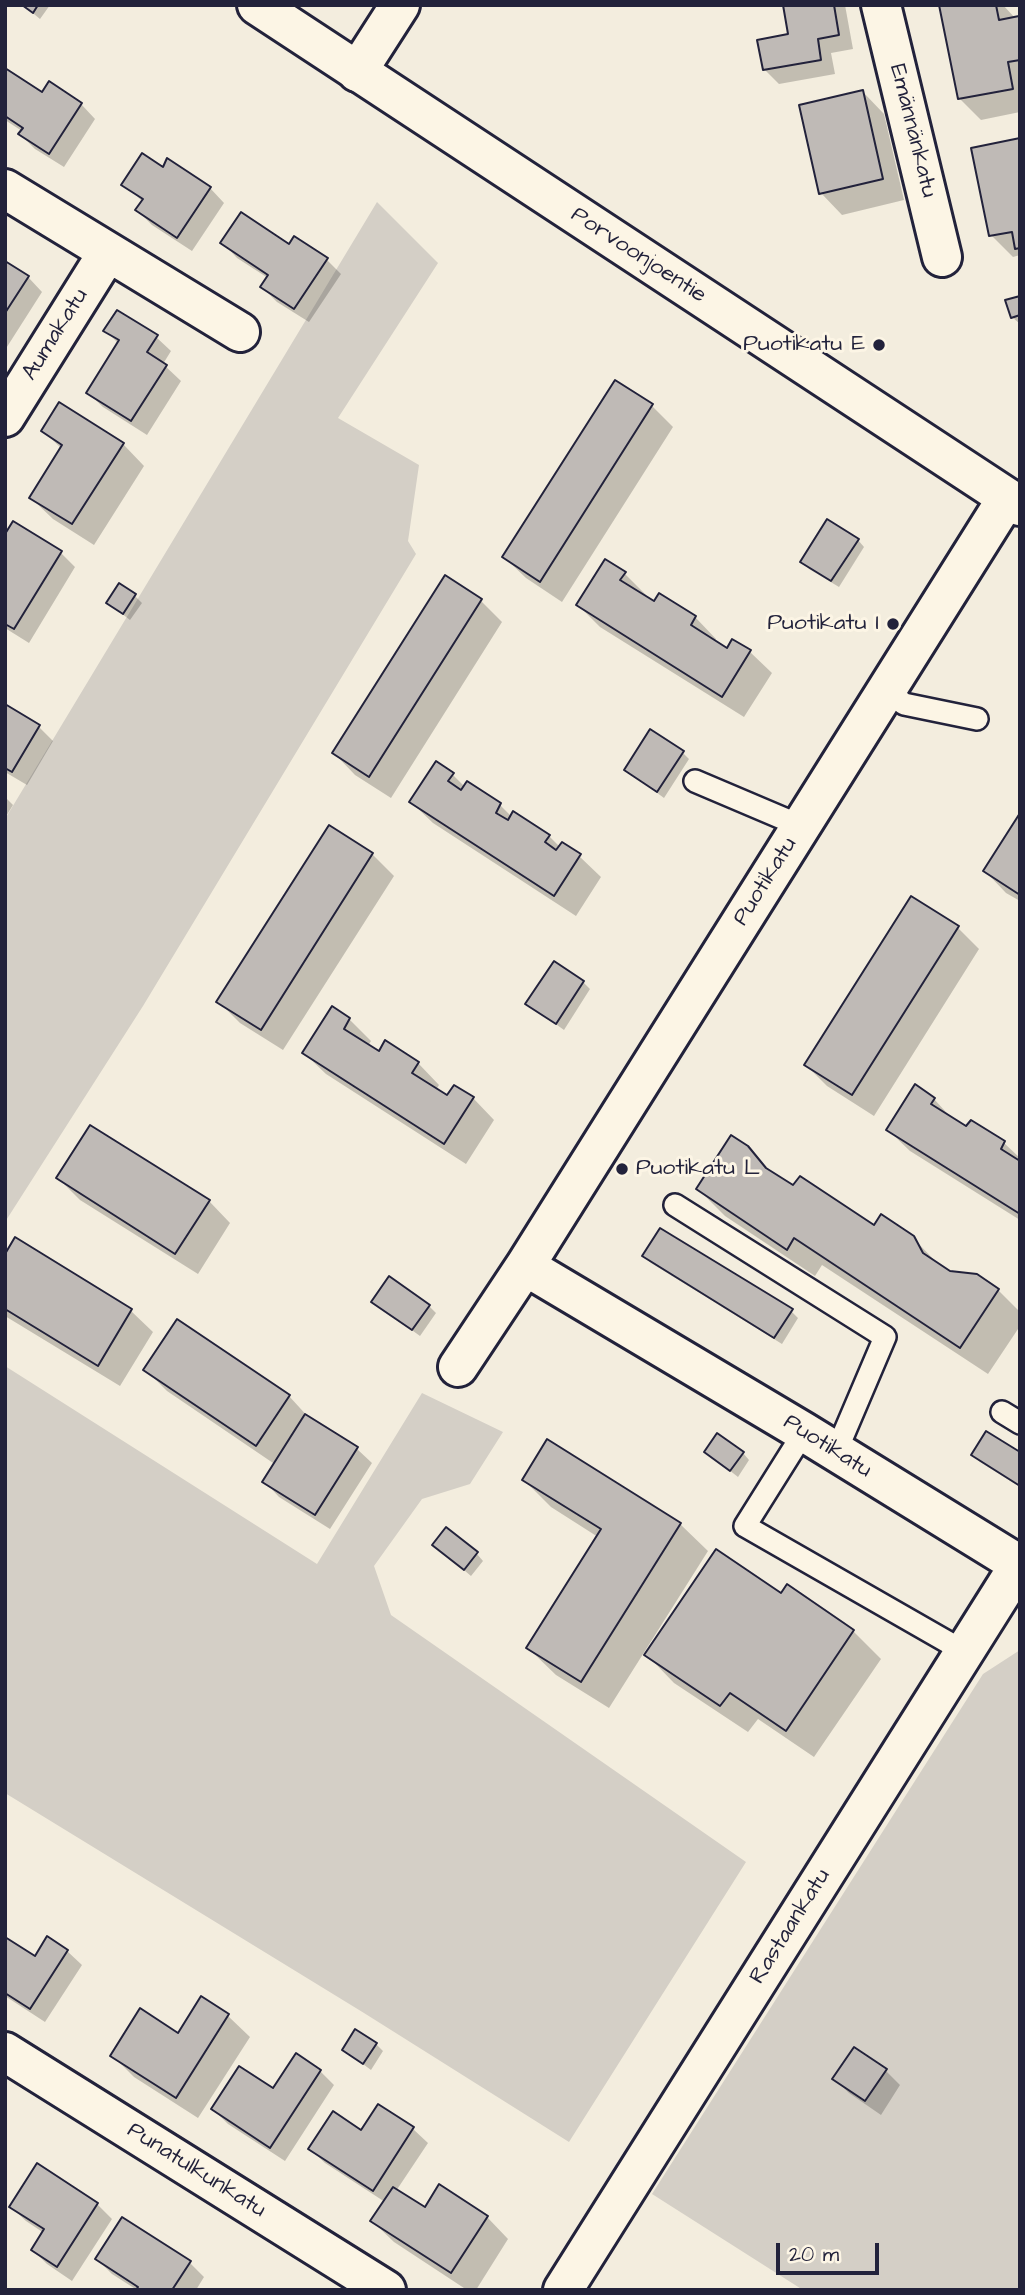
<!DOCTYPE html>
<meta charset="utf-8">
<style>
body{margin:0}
#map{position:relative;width:1025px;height:2295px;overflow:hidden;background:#f3edde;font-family:"Architects Daughter",sans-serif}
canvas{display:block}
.frame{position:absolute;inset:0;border:7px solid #22223b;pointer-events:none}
.scale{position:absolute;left:776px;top:2243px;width:103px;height:32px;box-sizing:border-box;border:4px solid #22223b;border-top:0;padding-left:9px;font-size:21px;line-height:24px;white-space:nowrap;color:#22223b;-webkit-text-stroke:5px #fcf5e5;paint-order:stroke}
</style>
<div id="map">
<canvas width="1025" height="2295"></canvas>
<div class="frame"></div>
<div class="scale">20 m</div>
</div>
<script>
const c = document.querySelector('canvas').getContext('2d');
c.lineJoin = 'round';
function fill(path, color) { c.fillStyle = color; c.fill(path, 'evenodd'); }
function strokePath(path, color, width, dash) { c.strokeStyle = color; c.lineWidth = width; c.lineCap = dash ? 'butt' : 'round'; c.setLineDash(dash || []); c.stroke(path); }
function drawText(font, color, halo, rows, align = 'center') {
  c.font = font + ' "Architects Daughter",sans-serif'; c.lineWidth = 6; c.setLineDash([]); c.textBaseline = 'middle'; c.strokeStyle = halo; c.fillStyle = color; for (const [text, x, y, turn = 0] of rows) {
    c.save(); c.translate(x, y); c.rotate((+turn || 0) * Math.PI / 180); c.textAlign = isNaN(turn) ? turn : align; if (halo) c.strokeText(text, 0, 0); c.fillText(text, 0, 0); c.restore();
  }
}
fill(new Path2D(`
 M377 202 438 263 338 418 419 465 408 541 416 554 143 1006 5 1222V819Z
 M5 1366 317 1564 422 1393 503 1432 470 1484 422 1499 374 1566 391 1615 746 1862 569 2142 364 2013 5 1793Z
 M1020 1650V2290H803L652 2194 983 1674Z`), '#d4cfc6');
fill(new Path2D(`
 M23 5H50L40 19Z
 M785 5H845L853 49 831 53 835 74 779 84 765 70 790 35Z
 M941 5H1003L1015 18 1020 19V112L981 120 959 98Z
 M5 70 42 94 81 104 95 119 64 167 35 149 20 134 22 131 5 120Z
 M863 92 884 114 904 200 842 215 821 193Z
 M1020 139V255L1013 257 991 235Z
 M163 169 210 188 224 203 192 251 152 225 137 210 143 202 124 184Z
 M223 243 289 246 326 259 341 274 309 322 277 302 262 287 268 278 237 258Z
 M5 263 28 277 42 292 5 350Z
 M1020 297V324L1012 317Z
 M105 330 156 337 171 351 163 364 181 381 147 435 103 407 88 393 119 344Z
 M652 406 673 427 562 602 526 578 504 557Z
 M43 431 123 444 144 466 94 545 53 519 31 498 62 449Z
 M5 538 61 553 75 567 29 643 5 628Z
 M858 540 864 547 839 587 809 569 802 562Z
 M606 562 625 574 646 595 644 598 695 617 716 639 714 642 728 651 733 641 750 652 772 673 744 717 600 627 578 605Z
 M135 596 142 603 130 620 108 603Z
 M481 601 502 622 391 798 355 775 334 753Z
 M5 706 39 727 53 741 27 785 5 772Z
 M682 752 689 759 664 798 626 770Z
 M452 774 465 787 467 783 500 805 512 817 549 836 560 847 579 856 601 877 576 916 433 823 411 802Z
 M5 797 13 805 5 818Z
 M1020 816V901L1006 893 985 871Z
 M372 854 394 876 283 1050 240 1023 219 1002Z
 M957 927 979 949 874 1116 827 1086 806 1065Z
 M583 982 590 989 564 1030 528 1004Z
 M332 1009 349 1019 371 1041 368 1046 379 1053 418 1063 439 1085 436 1090 448 1098H473L494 1120 466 1164 326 1074 304 1053Z
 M915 1087 934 1099 955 1122 1004 1143 1020 1158V1220L910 1151 888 1130Z
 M747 1147 775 1176 794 1188 875 1227 912 1237 942 1268 998 1290 1020 1312V1326L988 1374 822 1265 815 1276 725 1216 698 1189Z
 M58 1178 209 1201 230 1223 198 1274 80 1200Z
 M16 1240 131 1311 153 1332 120 1386 5 1316V1257Z
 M644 1256 791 1311 798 1318 782 1344 651 1263Z
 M373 1302 429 1306 436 1313 420 1336Z
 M145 1369 289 1396 310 1419 357 1449 372 1463 330 1529 279 1497 265 1482 276 1465 167 1391Z
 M706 1452 743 1453 749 1460 738 1477Z
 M1020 1454V1487L980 1462 973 1455Z
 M524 1480 680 1524 708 1551 609 1708 556 1675 528 1648 598 1537 551 1507Z
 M434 1545 477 1554 483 1561 471 1576Z
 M781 1595 853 1631 881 1659 814 1757 758 1719 748 1732 674 1683 647 1655Z
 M5 1939 35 1958 67 1951 82 1965 45 2022 5 1996Z
 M202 1998 228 2016 250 2037 198 2118 134 2077 112 2055 179 2035Z
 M376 2044 383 2051 371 2070 344 2050Z
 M320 2071 334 2085 285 2161 228 2124 213 2109 273 2091Z
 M886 2071 900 2085 881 2115 849 2093 835 2079Z
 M379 2106 413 2129 428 2143 396 2191 425 2210 487 2217 508 2239 476 2290H467L394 2242 372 2221 385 2202 325 2163 310 2149 362 2132Z
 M38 2166 97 2204 112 2219 72 2281 47 2264 33 2250 44 2233 26 2221 11 2207Z
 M97 2259 190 2263 204 2277 196 2290H137L112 2274Z`), '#0003');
const building = new Path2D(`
 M22 5H38L33 13Z
 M783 5H834L839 35 818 39 821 60 763 70 757 40 788 34Z
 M939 5H996L999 20 1019 16 1020 60 1008 62 1013 89 958 99Z
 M5 68 42 92 49 81 82 103 49 154 18 134 23 128 5 116Z
 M863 90 883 179 819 194 799 105Z
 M1020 138V248L1015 249 1012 232 989 236 971 148Z
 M142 153 163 167 167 158 211 187 177 238 135 210 143 199 121 185Z
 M241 212 289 244 294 236 328 258 294 309 260 287 268 275 220 243Z
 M5 261 29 276 5 313Z
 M1020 296V315L1011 318 1005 300Z
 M117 310 158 335 147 352 167 365 131 421 86 393 119 340 103 331Z
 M615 380 653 404 540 582 502 557Z
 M59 402 124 443 72 524 29 498 62 445 41 431Z
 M827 519 859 539 831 581 800 562Z
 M13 521 62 551 14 629 5 624V534Z
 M605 559 626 572 620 580 654 601 659 593 696 616 691 625 727 648 732 639 751 650 722 697 576 605Z
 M445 575 482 599 369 777 332 753Z
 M119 583 136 594 123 614 106 603Z
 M5 704 40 725 12 772 5 768Z
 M650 729 684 751 657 792 624 770Z
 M436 761 454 773 448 781 461 790 467 781 501 803 496 813 508 820 513 811 550 835 545 842 556 850 562 842 581 854 554 896 409 802Z
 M1020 813V895L983 871Z
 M329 825 373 853 261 1030 216 1002Z
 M911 896 959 926 852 1095 804 1065Z
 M554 961 584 981 556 1024 525 1004Z
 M332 1006 350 1018 344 1029 379 1051 385 1040 419 1062 412 1073 447 1095 454 1085 474 1097 444 1144 302 1053Z
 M915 1084 935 1098 931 1104 966 1126 971 1120 1005 1141 1001 1149 1020 1161V1214L886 1130Z
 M90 1125 210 1200 175 1254 56 1178Z
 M731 1135 748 1146 766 1168 793 1185 800 1176 874 1225 881 1214 914 1236 923 1253 950 1271 977 1274 999 1289 960 1348 794 1238 787 1250 696 1189Z
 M660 1228 793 1309 774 1338 642 1256Z
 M15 1237 132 1309 98 1366 5 1309V1254Z
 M389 1276 430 1305 412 1330 371 1302Z
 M177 1319 290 1395 256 1446 143 1370Z
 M305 1414 358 1447 315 1515 262 1482Z
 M986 1431 1020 1452V1486L971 1455Z
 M717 1433 744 1452 730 1471 704 1452Z
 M547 1439 681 1523 581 1682 526 1648 601 1529 522 1480Z
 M446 1527 478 1552 464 1570 432 1545Z
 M716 1549 781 1593 787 1584 854 1630 786 1731 730 1693 720 1706 644 1655Z
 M47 1936 68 1950 30 2009 5 1993V1937L35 1956Z
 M201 1996 229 2014 176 2098 110 2056 140 2008 178 2033Z
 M355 2029 377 2043 363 2064 342 2050Z
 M854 2047 887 2069 865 2101 832 2079Z
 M296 2053 321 2070 270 2148 211 2109 239 2066 273 2088Z
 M378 2104 414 2127 373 2191 308 2149 333 2111 361 2130Z
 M37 2163 98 2203 57 2267 31 2250 44 2229 9 2207Z
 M439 2184 488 2216 451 2273 370 2221 393 2187 425 2207Z
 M122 2217 191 2261 172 2290H136L138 2287 95 2259Z`);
fill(building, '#bfbab6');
strokePath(building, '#22223b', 2);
const lane = new Path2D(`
 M887 690 904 704 977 719
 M695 781 801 826
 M675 1205 885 1337 836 1452
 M1002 1412 1020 1423
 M804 1432 745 1526 965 1652`);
const street = new Path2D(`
 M881 5 942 257
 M357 72 400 5
 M5 189 240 332
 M5 417 108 252
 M1007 498 525 1266 804 1432 1020 1565
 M458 1367 525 1266
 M5 2052 386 2290
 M563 2290 1019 1565`);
const secondary = new Path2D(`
 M257 5 1020 506`);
strokePath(lane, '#22223b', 26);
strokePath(street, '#22223b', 44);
strokePath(secondary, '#22223b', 44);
strokePath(lane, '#fcf5e5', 21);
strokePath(street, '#fcf5e5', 38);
strokePath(secondary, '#fcf5e5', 38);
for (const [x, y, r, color] of [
 [879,345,7,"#22223b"],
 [893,624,7,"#22223b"],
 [622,1169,7,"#22223b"]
]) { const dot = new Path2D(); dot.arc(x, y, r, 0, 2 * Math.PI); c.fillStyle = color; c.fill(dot); strokePath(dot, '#fcf5e5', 2.5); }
drawText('23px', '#22223b', '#fcf5e5', [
 ["Emännänkatu",912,131,76],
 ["Porvoonjoentie",638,256,33],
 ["Aumakatu",56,335,-58],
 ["Puotikatu",766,882,-58],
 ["Puotikatu",827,1447,32],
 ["Rastaankatu",791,1927,-58],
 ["Punatulkunkatu",196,2171,32]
]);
drawText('23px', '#22223b', '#fcf5e5', [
 ["Puotikatu E",865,345],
 ["Puotikatu I",879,624],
 ["Puotikatu L",636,1169,"left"]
], 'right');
</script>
